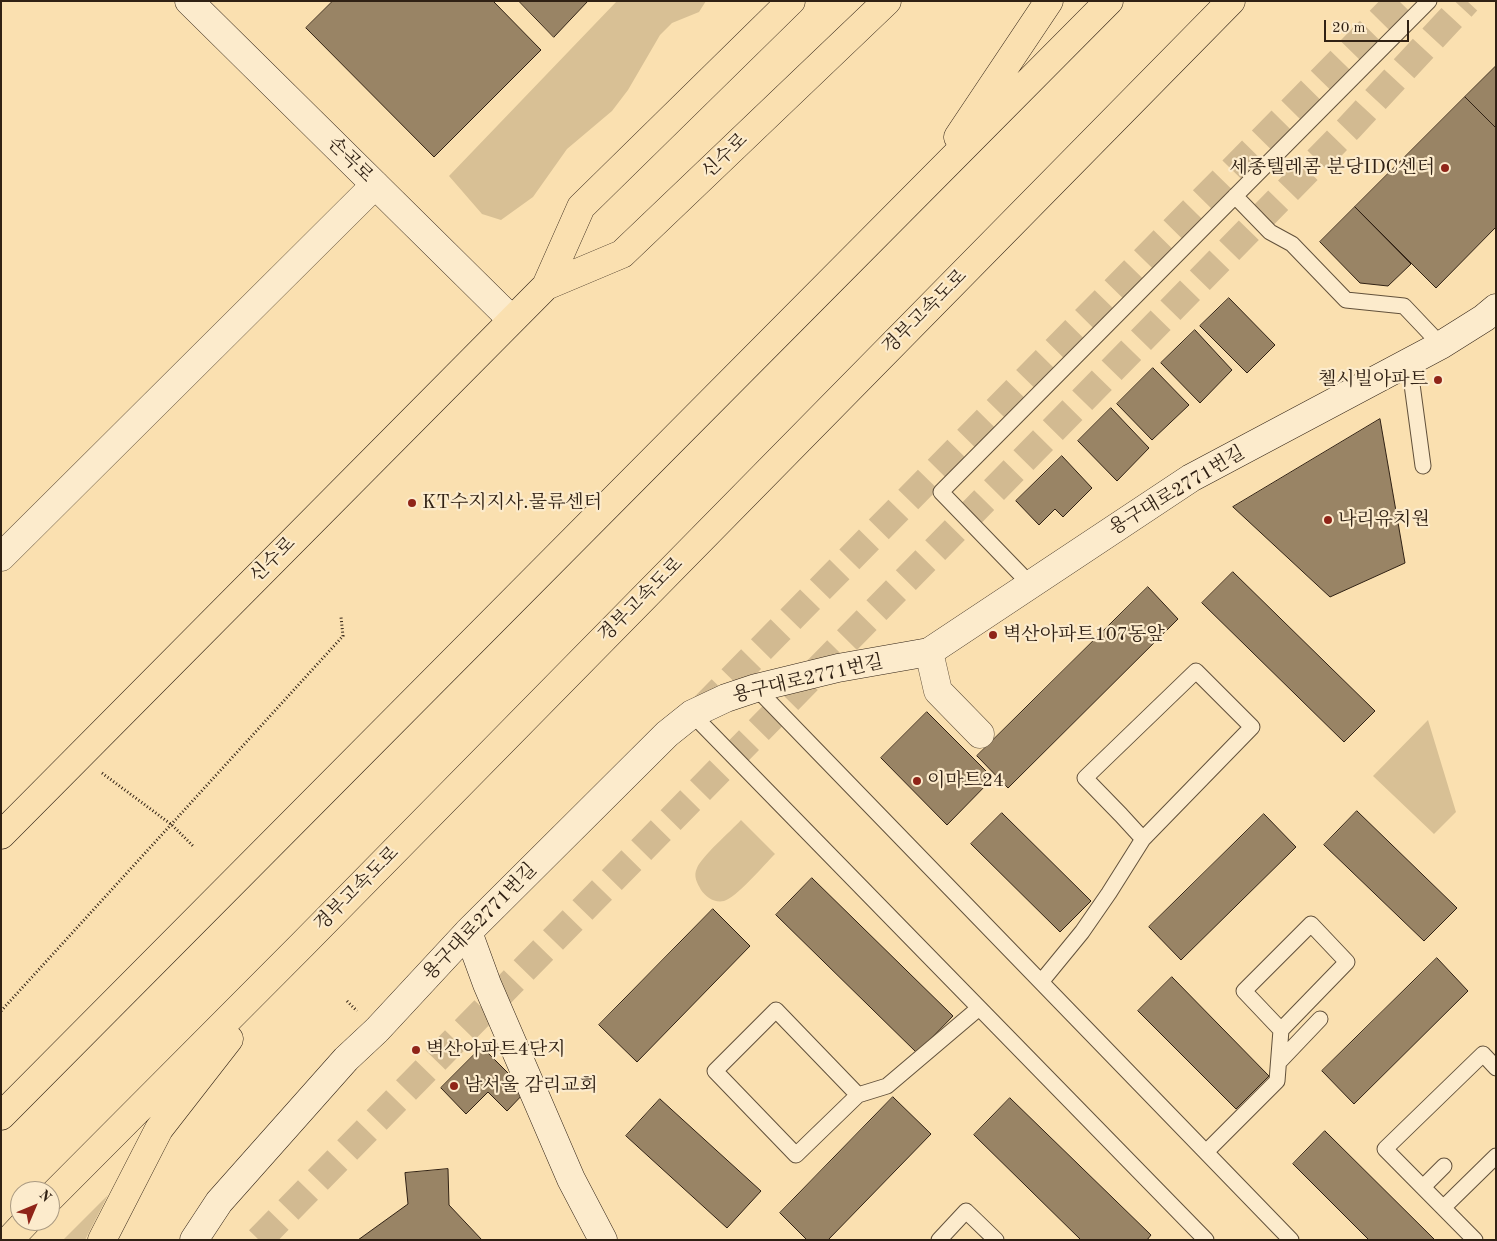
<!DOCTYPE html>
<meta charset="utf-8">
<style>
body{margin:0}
#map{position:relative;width:1497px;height:1241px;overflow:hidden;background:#fae0b0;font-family:"Old Standard TT",serif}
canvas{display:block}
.frame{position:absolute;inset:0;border:2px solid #302114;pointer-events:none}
.north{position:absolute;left:10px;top:1181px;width:50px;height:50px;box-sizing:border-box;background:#fcebcc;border:1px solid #aa9a82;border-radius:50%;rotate:45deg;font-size:14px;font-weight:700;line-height:20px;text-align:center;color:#302114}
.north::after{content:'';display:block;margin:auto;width:18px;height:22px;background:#8f2418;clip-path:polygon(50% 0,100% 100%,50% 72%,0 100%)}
.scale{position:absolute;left:1324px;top:20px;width:85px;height:22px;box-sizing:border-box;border:2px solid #302114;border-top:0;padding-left:6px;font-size:15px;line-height:18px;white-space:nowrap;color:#302114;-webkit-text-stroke:4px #fcebcc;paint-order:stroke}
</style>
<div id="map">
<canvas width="1497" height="1241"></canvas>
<div class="frame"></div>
<div class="north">N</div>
<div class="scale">20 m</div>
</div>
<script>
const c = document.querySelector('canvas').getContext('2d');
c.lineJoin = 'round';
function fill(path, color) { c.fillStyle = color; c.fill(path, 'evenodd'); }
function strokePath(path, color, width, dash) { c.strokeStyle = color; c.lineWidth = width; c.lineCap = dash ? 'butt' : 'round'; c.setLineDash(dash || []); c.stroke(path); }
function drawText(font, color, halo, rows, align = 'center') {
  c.font = font + ' "Old Standard TT","Noto Serif KR",serif'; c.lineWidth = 4.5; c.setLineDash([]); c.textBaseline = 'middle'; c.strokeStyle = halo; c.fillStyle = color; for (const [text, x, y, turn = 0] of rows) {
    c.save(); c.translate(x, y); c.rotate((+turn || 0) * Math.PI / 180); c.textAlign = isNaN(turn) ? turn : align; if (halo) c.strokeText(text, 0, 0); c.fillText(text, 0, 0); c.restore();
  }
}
fill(new Path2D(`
 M617 1H706L699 12 672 23 660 35 628 90 612 111 567 149 533 197 501 220 482 214 449 176Z
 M1428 720 1456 812 1434 834 1373 776Z
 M741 820 775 854C764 865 736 898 724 901 714 903 706 897 701 890 697 883 693 876 697 868 702 856 730 832 741 820Z
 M108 1195 85 1240H63Z`), '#d8c095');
const building = new Path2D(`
 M333 1H493L541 50 434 157 306 28Z
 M519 1H588L554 37Z
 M1496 66V128L1465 97Z
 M1465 97 1496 128V227L1436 288 1355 207Z
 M1355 207 1411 264 1388 286 1360 283 1320 242Z
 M1229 298 1275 345 1247 373 1200 326Z
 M1195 330 1232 370 1200 403 1161 363Z
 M1153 368 1189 405 1152 440 1117 404Z
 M1111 408 1149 448 1117 481 1078 441Z
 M1380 419 1405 563 1330 597 1233 507Z
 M1062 456 1092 488 1063 517 1055 509 1039 525 1016 501Z
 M1233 572 1375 711 1344 742 1202 603Z
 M1148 587 1178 619 1008 788 977 756Z
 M927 712 993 778 947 825 881 758Z
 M1357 811 1457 908 1424 941 1324 845Z
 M1002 813 1091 901 1060 932 971 844Z
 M1264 814 1296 847 1181 960 1149 927Z
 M812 878 953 1016 917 1053 776 915Z
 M713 909 750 946 637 1062 599 1025Z
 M1437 958 1468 991 1354 1104 1322 1071Z
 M1172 977 1269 1076 1236 1109 1138 1011Z
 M482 1047 526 1091 507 1111 488 1092 466 1114 441 1088Z
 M893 1097 931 1134 828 1240H807L780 1213Z
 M1010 1098 1151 1235 1147 1240H1081L974 1135Z
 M660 1099 761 1191 727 1228 626 1136Z
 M1325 1131 1435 1240H1369L1293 1164Z
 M448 1169 449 1205 482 1240H358L408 1204 405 1173Z`);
fill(building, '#998465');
strokePath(building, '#302114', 1);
strokePath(new Path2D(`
 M702 709 1399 1
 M259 1240 1349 128 1467 1`), '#d2ba91', 28, [28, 14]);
const lane = new Path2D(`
 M1235 196 1270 232 1292 244 1346 300 1404 306 1441 345
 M1409 362 1423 466
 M1030 584 941 492 1429 1
 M756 688 1291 1240
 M692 714 1206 1240
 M1041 982 1082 932 1109 893 1143 839 1252 727 1196 671 1085 778 1121 815 1143 839
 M1280 1061 1320 1019
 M858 1095 776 1010 715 1071 796 1155 858 1095 887 1086 979 1008
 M1206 1152 1277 1081 1281 1030 1347 962 1311 924 1244 991 1281 1030
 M1423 1187 1444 1166
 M1444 1207 1496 1156
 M939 1240 966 1211 996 1240
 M1475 1240 1385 1149 1483 1054 1496 1068`);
const street = new Path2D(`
 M1 557 375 185
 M929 652 938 691 980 734`);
const secondary = new Path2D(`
 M189 1 511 319
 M468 932 487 984 571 1179 603 1240
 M194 1240 219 1202 346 1059 377 1030 468 932 667 734 692 714 726 698 756 688 838 668 929 652 1191 478 1441 345 1484 318 1496 308`);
const primary = new Path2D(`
 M546 286 622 254 887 1
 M1 835 546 286 581 207 791 1`);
const highway = new Path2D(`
 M958 137 1049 1
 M1 1116 1109 1
 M50 1198 302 945 1231 1
 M9 1240 27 1221
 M102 1240 159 1129 229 1039`);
strokePath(lane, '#62513b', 17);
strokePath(street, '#62513b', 29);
strokePath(secondary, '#302114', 29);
strokePath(primary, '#302114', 29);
strokePath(highway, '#302114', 29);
strokePath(new Path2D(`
 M102 773 172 825 194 847
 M347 1001 357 1011
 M1 1011 343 636 341 617`), '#302114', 3, [1, 2.5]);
strokePath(lane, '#fcebcc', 15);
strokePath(street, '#fcebcc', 28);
strokePath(secondary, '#fcebcc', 28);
strokePath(primary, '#fae0b0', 28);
strokePath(highway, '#fae0b0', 28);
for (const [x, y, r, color] of [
 [1445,168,5,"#8f2418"],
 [1438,380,5,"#8f2418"],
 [412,503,5,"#8f2418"],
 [1328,520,5,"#8f2418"],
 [993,635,5,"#8f2418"],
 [917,781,5,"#8f2418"],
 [416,1050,5,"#8f2418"],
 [454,1086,5,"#8f2418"]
]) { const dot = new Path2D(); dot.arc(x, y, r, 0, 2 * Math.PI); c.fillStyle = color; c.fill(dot); strokePath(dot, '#fcebcc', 2); }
drawText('19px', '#302114', '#fcebcc', [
 ["신수로",725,156,-44],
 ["손곡로",350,160,45],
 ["경부고속도로",925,312,-45],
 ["용구대로2771번길",1177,491,-31],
 ["신수로",273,560,-45],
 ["경부고속도로",641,600,-45],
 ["용구대로2771번길",808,679,-13],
 ["경부고속도로",357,889,-45],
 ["용구대로2771번길",480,922,-46]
]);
drawText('19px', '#302114', '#fcebcc', [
 ["세종텔레콤 분당IDC센터",1435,168,"right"],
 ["첼시빌아파트",1428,380,"right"],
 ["KT수지지사.물류센터",422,503],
 ["나리유치원",1338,520],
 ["벽산아파트107동앞",1003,635],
 ["이마트24",927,781],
 ["벽산아파트4단지",426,1050],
 ["남서울 감리교회",464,1086]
], 'left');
</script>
